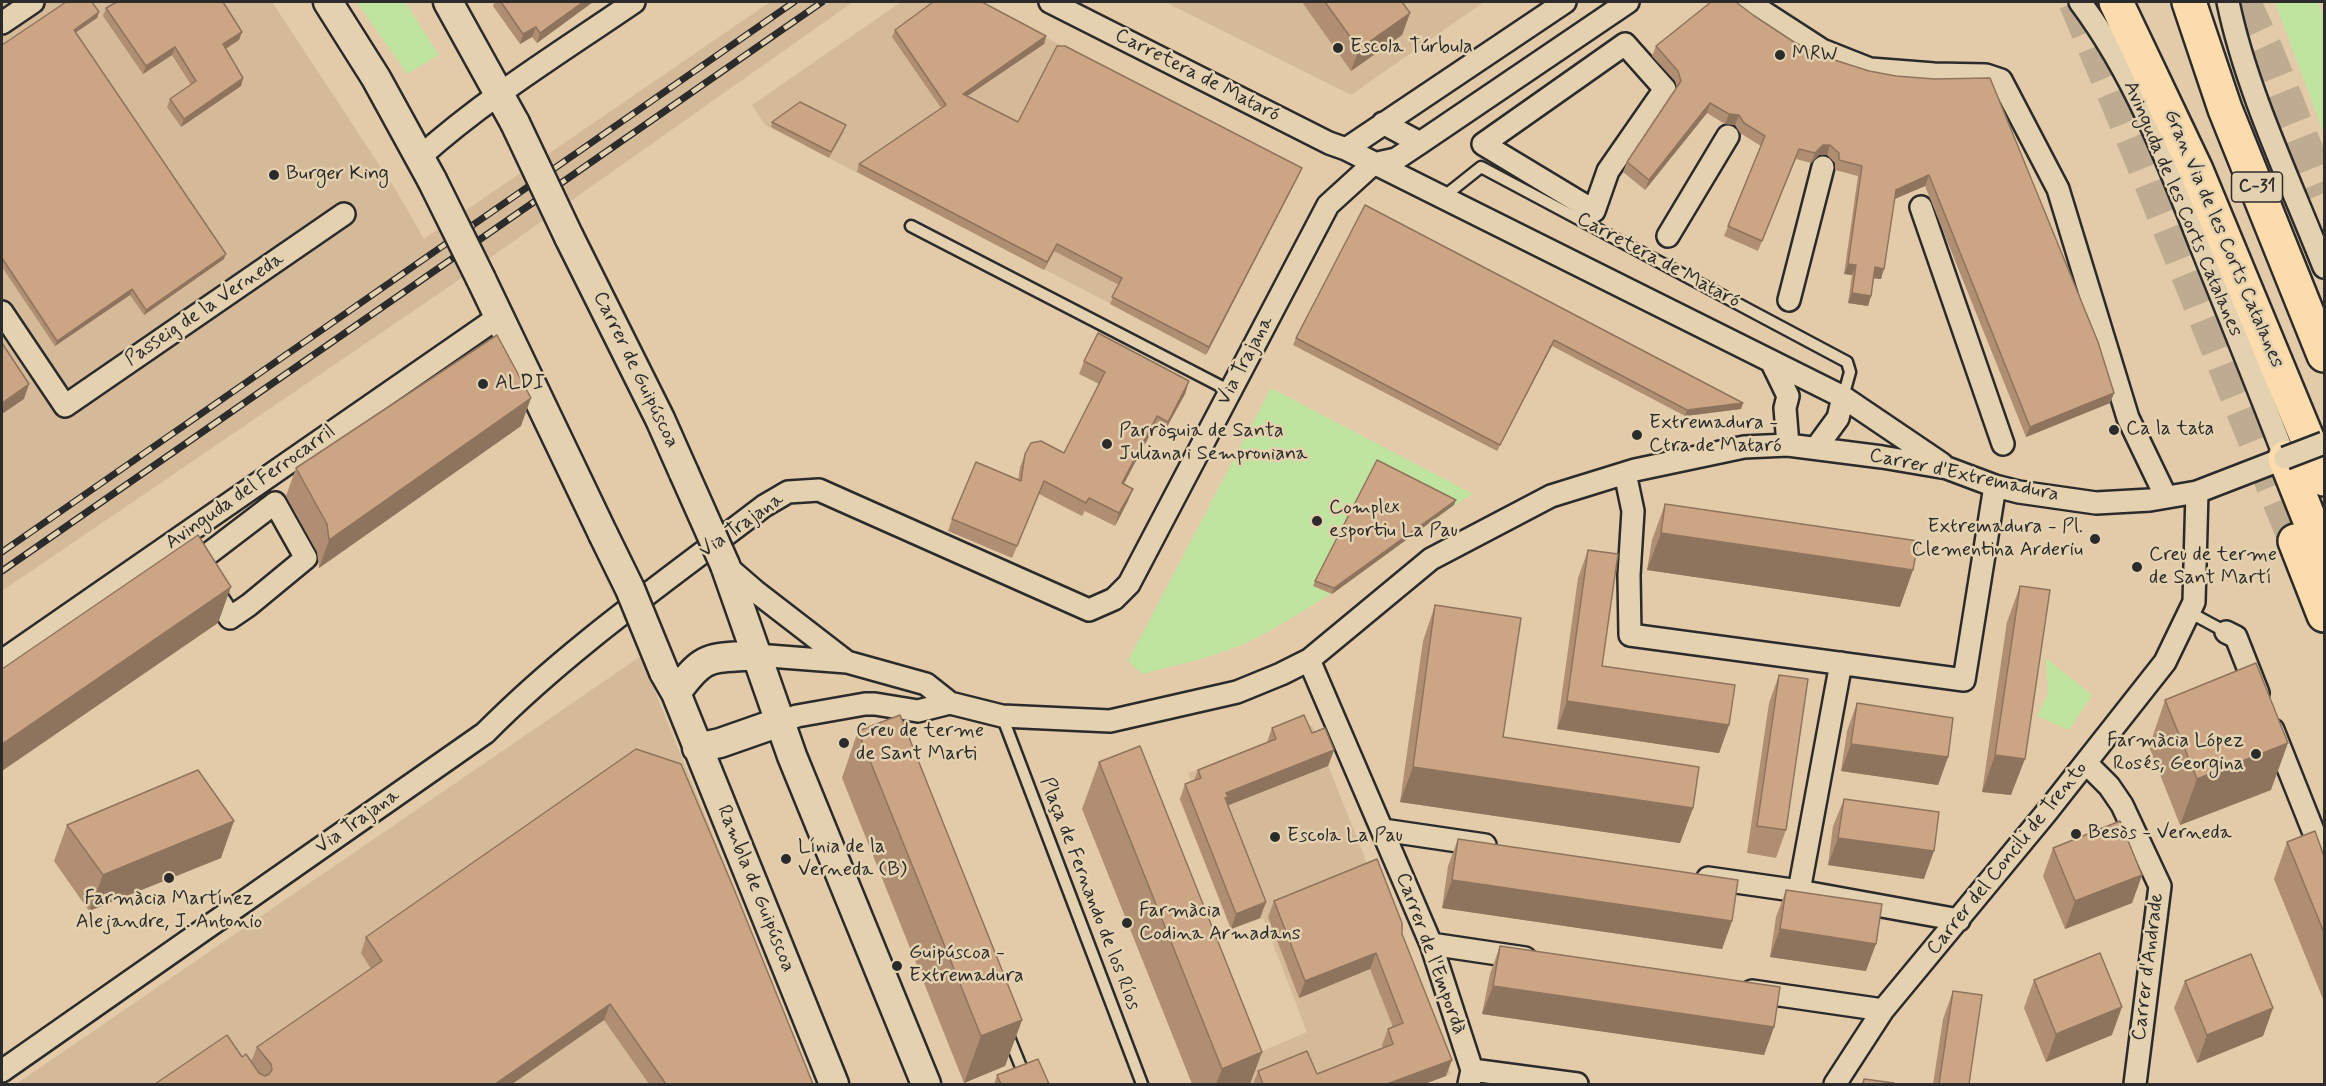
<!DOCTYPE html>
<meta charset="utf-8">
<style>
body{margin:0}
#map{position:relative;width:2326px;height:1086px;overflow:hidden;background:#e3cba9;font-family:Mynerve,sans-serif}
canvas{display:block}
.frame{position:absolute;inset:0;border:3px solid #2b2b2b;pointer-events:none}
</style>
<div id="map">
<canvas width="2326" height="1086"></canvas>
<div class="frame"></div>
</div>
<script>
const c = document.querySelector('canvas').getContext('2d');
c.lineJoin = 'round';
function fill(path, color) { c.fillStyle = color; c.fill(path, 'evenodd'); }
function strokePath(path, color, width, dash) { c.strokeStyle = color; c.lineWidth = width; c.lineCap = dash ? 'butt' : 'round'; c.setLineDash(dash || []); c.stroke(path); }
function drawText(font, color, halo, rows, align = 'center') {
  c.font = font + ' Mynerve,sans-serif'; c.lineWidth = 5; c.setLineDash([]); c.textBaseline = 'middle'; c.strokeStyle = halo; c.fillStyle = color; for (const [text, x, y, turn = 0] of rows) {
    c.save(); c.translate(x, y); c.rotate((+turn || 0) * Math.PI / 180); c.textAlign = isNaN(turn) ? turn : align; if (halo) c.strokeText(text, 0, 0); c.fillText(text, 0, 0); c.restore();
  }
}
fill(new Path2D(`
 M2 2H272L397 192 424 239 770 2H853L453 284 2 591Z
 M901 2H978L1298 169 1204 352 765 125 752 105Z
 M1165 2H1484L1351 95Z
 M641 656 813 1084H16Z
 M1312 725 1451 1074 1425 1084H1251L1241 1060 1307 1032 1263 918 1231 929 1179 799 1195 793 1188 773Z`), '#d5ba99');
fill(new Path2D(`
 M357 2H405L439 55 407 74Z
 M2275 2H2318L2324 18V134Z
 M1271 388 1473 494 1455 505C1389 552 1325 603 1252 640 1218 657 1179 664 1143 674L1128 661Z
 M2046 658 2092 695 2069 730 2037 716 2048 694Z`), '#bfe49f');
strokePath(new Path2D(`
 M2075 2 2138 152 2295 541
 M2244 2 2267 51 2324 193`), '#beab90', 33, [33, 16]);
const lane = new Path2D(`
 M1442 198 1481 167 1847 362 1850 372 1843 397
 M911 226 1230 391
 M2189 612 2226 632
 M1002 716 1142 1084
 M1008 1035 1028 1084`);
const street = new Path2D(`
 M1050 2 1329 143 1346 149 1843 397 1942 464
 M1748 2 1822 50 1870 69 1934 74 1986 75 2001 80 2058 189 2128 418 2166 497
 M2228 2C2246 90 2291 183 2324 267
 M2 23 33 2
 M1625 44 1665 89 1608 171 1594 211 1483 144Z
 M1383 123 1420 143
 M1346 149 1565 2
 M420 157C486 98 561 52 634 2
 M1921 207 2003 444
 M1668 236 1728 136
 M1789 300 1823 167
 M2 312 65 406 344 214
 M1772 363 1788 396 1785 408 1788 445
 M1816 448 1838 418 1843 397
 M1625 473 1633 511 1629 575 1630 635 1964 680 1995 486
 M275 503 306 558 249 605 230 618 195 564Z
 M725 565 755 591 847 662
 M2226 632 2236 637 2258 693
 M756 655 847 662 926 684 950 703 1002 716 1110 721 1237 692 1281 674 1309 660 1431 559 1551 496 1635 470 1744 447 1788 445 1882 457 1947 468 1995 486 2019 492 2096 503 2150 500 2197 492 2285 458C2258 387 2229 316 2201 246 2168 162 2134 74 2080 2
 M1309 660 1431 944 1472 1070 1469 1084
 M2 661 500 316
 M780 722 797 716 865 704H875L918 711 950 703
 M2273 730 2324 858
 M2086 763 2109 786 2122 805 2160 886 2135 1084
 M1383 830 1485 845
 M1708 878 1799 891 1959 920
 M1799 891 1841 663
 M1431 944 1525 958
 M1752 991 1883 1010
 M1472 1070 1577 1084
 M2 1071 485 733C569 648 669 579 764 506L788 492 819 490 1089 610 1114 599 1129 584 1328 205 1373 164 1396 159 1420 143 1628 2
 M1835 1084 1883 1010 2046 813 2165 662 2194 602 2197 492`);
const secondary = new Path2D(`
 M328 2 376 78 432 180
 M448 2 515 123
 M569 237 660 419 684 473
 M481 279 603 534
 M725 565 792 756 926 1084
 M664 672 676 693 834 1084
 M676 693C705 653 709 659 756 655
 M697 748 720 743 780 722`);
const primary = new Path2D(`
 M2285 458 2324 556`);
const highway = new Path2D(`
 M2116 2 2196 170 2324 479
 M2189 2 2225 109 2324 355
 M2295 541 2324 615`);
strokePath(lane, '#2b2b2b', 15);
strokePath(street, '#2b2b2b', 26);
strokePath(secondary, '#2b2b2b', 33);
strokePath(primary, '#2b2b2b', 38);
strokePath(highway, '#2b2b2b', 38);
strokePath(lane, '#e4d1af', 10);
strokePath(street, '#e4d1af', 21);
strokePath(secondary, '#e4d1af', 28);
strokePath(primary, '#fcdcac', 33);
strokePath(highway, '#fcdcac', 33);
const rail = new Path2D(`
 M2 552 794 2
 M2 571 822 2`);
strokePath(rail, '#2b2b2b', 7);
strokePath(rail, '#e4d1af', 4.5, [14]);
const streetBridge = new Path2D(`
 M2285 458 2324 443`);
const secondaryBridge = new Path2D(`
 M515 123 569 237
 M432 180 481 279
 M684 473 725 565
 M603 534 630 589 664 672`);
strokePath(streetBridge, '#2b2b2b', 26, []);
strokePath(secondaryBridge, '#2b2b2b', 33, []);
strokePath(streetBridge, '#e4d1af', 21);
strokePath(secondaryBridge, '#e4d1af', 28);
fill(new Path2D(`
 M495 2H593L537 43 532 37 520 44 493 6Z
 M1302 2H1402L1410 13 1402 35 1351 71Z
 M106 8 242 32 239 40 226 49 243 78 241 86 181 127 167 107 170 99 191 85 172 55 143 74 103 16Z
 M99 12 97 18 76 32 224 259 144 315 130 295 55 346 2 267V45Z
 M1753 15 1794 42 1819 55 1837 61 2114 393 2110 403 2026 437 1925 186 1895 199 1881 279 1873 278 1871 296 1868 306 1848 303 1852 275 1844 274 1858 176 1835 170V163L1827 155H1819L1811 163 1796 159 1758 251 1724 236 1761 146 1740 133 1735 125 1725 124 1707 113 1645 190 1623 172 1627 162 1677 88 1675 81 1652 56 1656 46Z
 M895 30 1046 36 1044 44 967 96 1018 122 1302 168 1299 175 1206 355 1110 304 1119 285 1054 251 1044 270 857 172 859 164 941 108 892 37Z
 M772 122 844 131 829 158 771 127Z
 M1365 205 1743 403 1741 409 1685 416 1552 346 1497 451 1293 345 1296 338Z
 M1084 361 1189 381 1185 394 1163 434 1153 429 1124 484 1128 501 1115 526 1085 511 1082 516 1039 494 1012 558 948 531 952 519 1018 480 1020 467 1025 454 1064 453 1099 384 1079 374Z
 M521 426 319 568 317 552 286 496 296 468Z
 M1665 504 1900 607 1647 570 1652 540Z
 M1454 505 1332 594 1313 586 1315 581Z
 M1588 550 1602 666 1729 725 1719 753 1557 729 1578 578Z
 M2020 586 2011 795 1982 792 2007 622Z
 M1435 605 1503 737 1693 808 1680 843 1400 802 1423 641Z
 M1779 675 1786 830 1776 858 1747 853 1769 703Z
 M2165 700 2271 790 2180 825 2149 747Z
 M1857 703 1948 757 1938 785 1841 771 1847 731Z
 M1272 728 1312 733 1334 750 1328 766 1228 805 1266 902 1260 918 1231 929 1180 799 1185 784 1194 780 1198 770 1267 742Z
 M858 731 1022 1020 1005 1066 964 1083 842 778Z
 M636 749 813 1084H649L604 1020 512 1084H155L242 1057 251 1062 257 1047 371 969 361 953 366 937Z
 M1099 762 1262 1052 1250 1084H1192L1082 809Z
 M1844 799 1924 879 1828 865 1833 826Z
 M67 825 221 858 89 911 54 861Z
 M1458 839 1732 921 1722 949 1442 908 1448 866Z
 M2287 842 2325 859V1004L2274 879Z
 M2053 848 2142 875 2132 903 2065 929 2043 876Z
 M1786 890 1866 971 1770 957 1776 917Z
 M1274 901 1402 934 1446 1076 1424 1084H1253L1258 1071 1317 1074 1383 1048 1382 1045 1388 1029 1393 1027 1370 969 1299 998 1268 917Z
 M1500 946 1774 1027 1764 1055 1482 1014 1490 974Z
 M2034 980 2112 1035 2046 1062 2024 1008Z
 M2185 981 2273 1008 2263 1036 2197 1063 2174 1008Z
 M1953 991 1969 1084H1933L1943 1019Z
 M997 1075 1049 1084H994Z`), '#af8e72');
fill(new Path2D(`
 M583 2H593L537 43 540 33Z
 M99 12 97 18 72 35 74 30Z
 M1410 13 1402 35 1351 71 1359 49Z
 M536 27 532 37 520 44 523 34Z
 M242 32 239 40 220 52 223 44Z
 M1046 36 1044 44 960 101 963 94Z
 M175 47 172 55 143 74 146 66Z
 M243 78 241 86 181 127 184 119Z
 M1710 103 1707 113 1645 190 1649 180Z
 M1729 114 1739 115 1735 125 1725 124Z
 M1823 145H1830L1827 155H1819L1811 163 1815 153Z
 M1302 168 1299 175 1206 355 1209 347Z
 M1929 175 1925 186 1892 200 1896 190Z
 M1057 244 1054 251 1044 270 1047 262Z
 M226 254 224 259 144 315 146 310Z
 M1848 264 1856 265 1852 275 1844 274Z
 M1875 267 1884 269 1881 279 1871 278Z
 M132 289 130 295 55 346 57 341Z
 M1852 293 1871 296 1868 306 1848 303Z
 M1554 340 1552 346 1497 451 1500 445Z
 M1189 381 1185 394 1163 434 1168 422Z
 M29 384 24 399 2 414V403Z
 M2114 393 2110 403 2026 437 2030 427Z
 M531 398 521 426 319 568 329 540Z
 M1743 403 1741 409 1685 416 1687 410Z
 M1157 416 1153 429 1117 496 1122 483Z
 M1133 489 1128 501 1115 526 1119 513Z
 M1456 500 1454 505 1332 594 1334 588Z
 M1661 533 1913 570 1900 607 1647 570Z
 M231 587 218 623 2 771V744Z
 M1567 701 1729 725 1719 753 1557 729Z
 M2288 743 2271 790 2180 825 2197 779Z
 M1851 744 1948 757 1938 785 1841 771Z
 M1334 750 1328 766 1224 807 1222 812 1226 793Z
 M1995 755 2025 759 2011 795 1982 792Z
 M1413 767 1693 808 1680 843 1400 802Z
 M234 821 221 858 89 911 103 875Z
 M1838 838 1934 851 1924 879 1828 865Z
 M2142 875 2132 903 2065 929 2075 901Z
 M1452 880 1732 921 1722 949 1442 908Z
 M1266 902 1260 918 1231 929 1236 914Z
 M1780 929 1876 944 1866 971 1770 957Z
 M1376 953 1370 969 1299 998 1305 981Z
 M1493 986 1774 1027 1764 1055 1482 1014Z
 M610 1004 604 1020 512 1084H495Z
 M2122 1007 2112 1035 2046 1062 2056 1034Z
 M2273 1008 2263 1036 2197 1063 2207 1035Z
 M1022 1020 1005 1066 964 1083 981 1036Z
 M1262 1052 1250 1084H1216L1222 1069Z
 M1452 1060 1446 1076 1424 1084H1387Z`), '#8f745d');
const building = new Path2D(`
 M66 2H92L99 12 74 30 226 254 146 310 132 289 57 341 2 258V45Z
 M117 2H223L242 32 223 44 243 78 184 119 170 99 196 81 175 47 146 66 106 8Z
 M501 2H583L540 33 536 27 523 34Z
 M933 2H982L1046 36 963 94 1018 122 1057 46H1065L1302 168 1209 347 1112 297 1122 278 1057 244 1047 262 859 164 946 105 895 30Z
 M1325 2H1402L1410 13 1359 49Z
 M1711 2H1736L1753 15 1794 42 1819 55 1869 71 1896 76 1934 79 1990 78 2098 342 2114 393 2030 427 1929 175 1896 190 1884 269 1875 267 1871 296 1852 293 1856 265 1848 264 1862 166 1839 160V153L1830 145H1823L1815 153 1799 149 1762 241 1728 226 1765 136 1744 123 1739 115 1729 114 1710 103 1649 180 1627 162 1681 81 1678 71 1656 46Z
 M800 102 846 125 831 152 772 122Z
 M1365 205 1743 403 1687 410 1554 340 1500 445 1296 338Z
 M1098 333 1189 381 1168 422 1157 416 1122 483 1133 489 1119 513 1089 498 1086 503 1044 481 1017 546 952 519 976 462 1021 481 1025 454 1031 443 1041 441 1064 453 1105 372 1084 361Z
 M497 335 531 398 329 540 327 524 296 468Z
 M2 343 29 384 2 403Z
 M1377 460 1456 500 1334 588 1315 581Z
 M1665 504 1918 541 1913 570 1661 533Z
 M198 535 231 587 2 744V669Z
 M1588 550 1618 554 1602 666 1735 685 1729 725 1567 701Z
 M2020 586 2050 590 2025 759 1995 755Z
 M1435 605 1521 618 1503 737 1699 767 1693 808 1413 767Z
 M2256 663 2288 743 2197 779 2165 700Z
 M1779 675 1808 679 1786 830 1757 826Z
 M1857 703 1953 718 1948 757 1851 744Z
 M900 715 1022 1020 981 1036 858 731Z
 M1304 715 1312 733 1325 728 1334 750 1226 793 1228 797 1225 798 1266 902 1236 914 1185 784 1201 778 1198 770 1276 739 1272 728Z
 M1140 746 1262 1052 1222 1069 1099 762Z
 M636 749 681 764 734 889 813 1084H666L610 1004 495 1084H155L227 1035 242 1057 246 1054 259 1073 265 1076 269 1074 272 1070 271 1064 257 1047 382 961 366 937Z
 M198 770 234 821 103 875 67 825Z
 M1844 799 1939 812 1934 851 1838 838Z
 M2120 821 2142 875 2075 901 2053 848Z
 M2315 831 2325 859V935L2287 842Z
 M1458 839 1738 880 1732 921 1452 880Z
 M1377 859 1402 923V934L1452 1060 1387 1084H1263L1258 1071 1307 1051 1317 1074 1393 1044 1388 1029 1403 1023 1376 953 1305 981 1274 901Z
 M1786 890 1882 904 1876 944 1780 929Z
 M1500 946 1780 987 1774 1027 1493 986Z
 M2100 953 2122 1007 2056 1034 2034 980Z
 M2251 954 2273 1008 2207 1035 2185 981Z
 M1953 991 1982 995 1969 1084H1939Z
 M1038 1059 1049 1084H1001L997 1075Z
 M1864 1079 1894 1083 1893 1084H1863Z`);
fill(building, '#cca585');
strokePath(building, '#8f745d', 1.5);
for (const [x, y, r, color] of [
 [1338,48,6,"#2b2b2b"],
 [1780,55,6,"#2b2b2b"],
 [274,175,6,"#2b2b2b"],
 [483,384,6,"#2b2b2b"],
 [2114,430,6,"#2b2b2b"],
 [1637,435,6,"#2b2b2b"],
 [1107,444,6,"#2b2b2b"],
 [1317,521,6,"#2b2b2b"],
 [2095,539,6,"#2b2b2b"],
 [2137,567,6,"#2b2b2b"],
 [844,743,6,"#2b2b2b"],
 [2256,754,6,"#2b2b2b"],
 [2076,834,6,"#2b2b2b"],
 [1275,837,6,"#2b2b2b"],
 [786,859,6,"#2b2b2b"],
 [169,878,6,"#2b2b2b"],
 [1127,923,6,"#2b2b2b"],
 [897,966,6,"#2b2b2b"]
]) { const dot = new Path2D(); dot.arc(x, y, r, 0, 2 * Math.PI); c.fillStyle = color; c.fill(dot); strokePath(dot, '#e4d1af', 2); }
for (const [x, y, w] of [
 [2257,187,51]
]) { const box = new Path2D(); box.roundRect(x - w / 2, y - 15, w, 30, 4.5); c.fillStyle = '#e4d1af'; c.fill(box); strokePath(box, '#2b2b2b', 1.5); }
drawText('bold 18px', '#2b2b2b', null, [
 ["C-31",2257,187]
]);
drawText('20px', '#2b2b2b', '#e4d1af', [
 ["Escola Túrbula",1350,48],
 ["MRW",1792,55],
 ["Burger King",286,175],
 ["ALDI",495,384],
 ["Extremadura -",1649,424],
 ["Ctra de Mataró",1649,447],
 ["Ca la tata",2126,430],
 ["Parròquia de Santa",1119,432],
 ["Juliana i Semproniana",1119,455],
 ["Complex",1329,509],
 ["esportiu La Pau",1329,532],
 ["Extremadura - Pl.",2083,528,"right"],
 ["Clementina Arderiu",2083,551,"right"],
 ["Creu de terme",2149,556],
 ["de Sant Martí",2149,579],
 ["Creu de terme",856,732],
 ["de Sant Marti",856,755],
 ["Farmàcia López",2244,742,"right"],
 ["Rosés, Georgina",2244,765,"right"],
 ["Besòs - Verneda",2088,834],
 ["Escola La Pau",1287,837],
 ["Línia de la",798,848],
 ["Verneda (B)",798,871],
 ["Farmàcia Martínez",169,900,"center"],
 ["Alejandre, J. Antonio",169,923,"center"],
 ["Farmàcia",1139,912],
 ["Codina Armadans",1139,935],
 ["Guipúscoa -",909,954],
 ["Extremadura",909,977]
], 'left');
drawText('20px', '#2b2b2b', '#e4d1af', [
 ["Carretera de Mataró",1197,76,27],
 ["Avinguda de les Corts Catalanes",2182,209,67],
 ["Gran Via de les Corts Catalanes",2223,239,67],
 ["Carretera de Mataró",1658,261,28],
 ["Passeig de la Verneda",205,310,-34],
 ["Via Trajana",1246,361,-62],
 ["Carrer de Guipúscoa",635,370,64],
 ["Carrer d'Extremadura",1964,476,12],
 ["Avinguda del Ferrocarril",251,488,-35],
 ["Via Trajana",742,526,-35],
 ["Via Trajana",358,822,-35],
 ["Carrer del Concili de Trento",2008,859,-51],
 ["Rambla de Guipúscoa",755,889,68],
 ["Plaça de Fernando de los Ríos",1089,894,69],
 ["Carrer de l'Empordà",1430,954,70],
 ["Carrer d'Andrade",2149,967,-83]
]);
</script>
